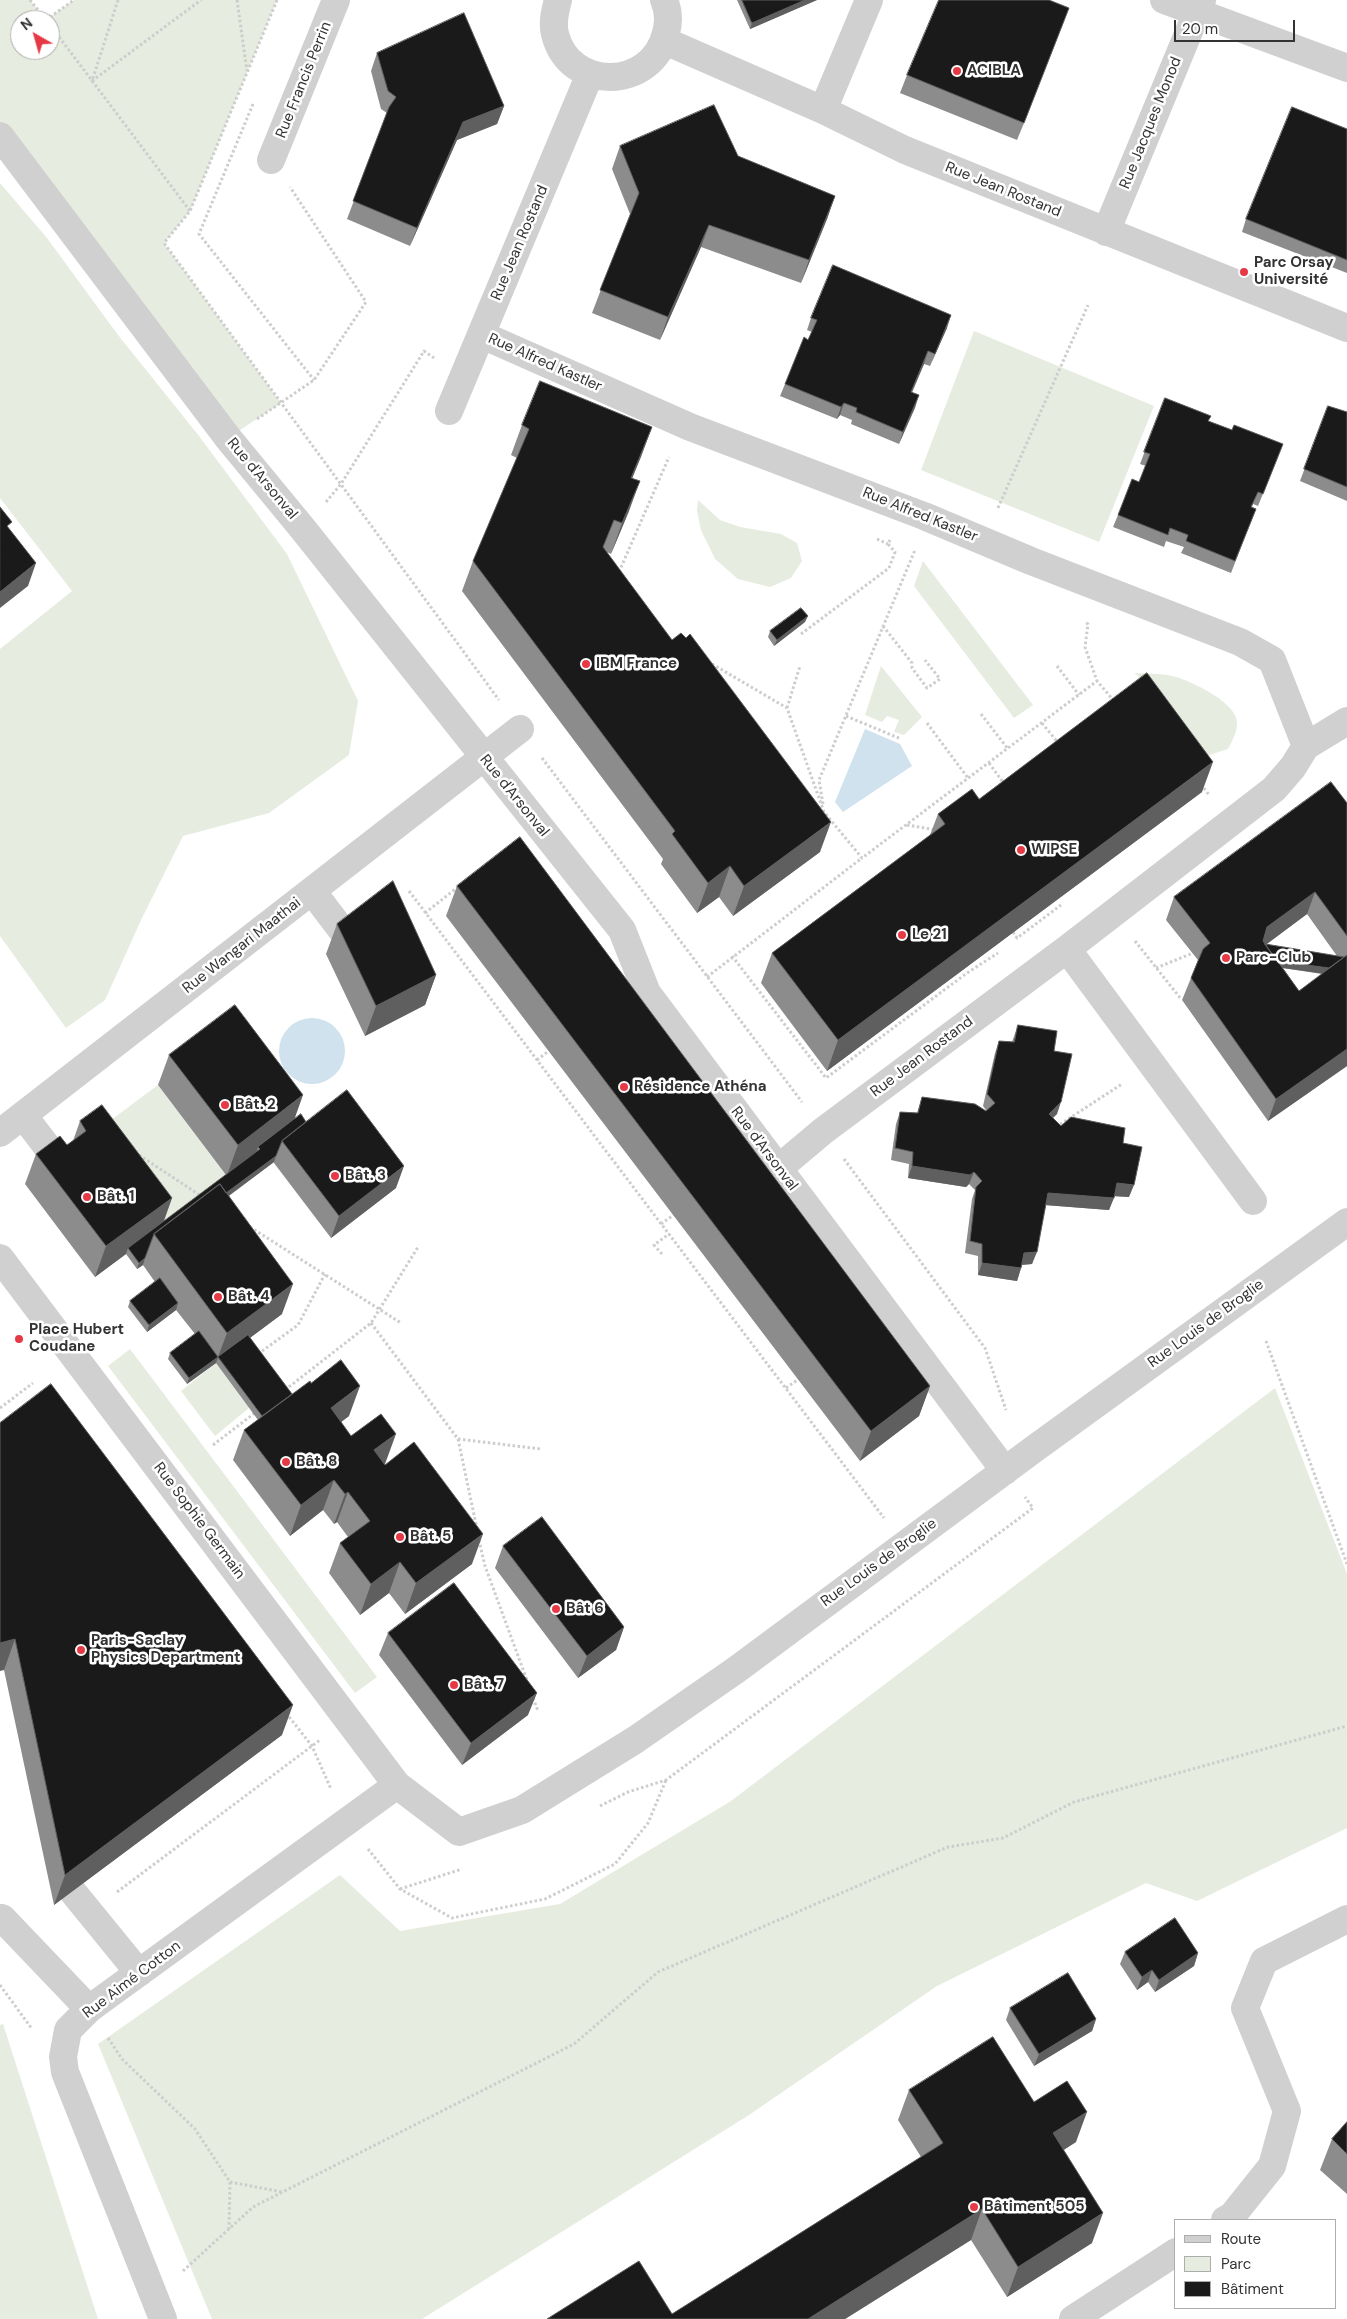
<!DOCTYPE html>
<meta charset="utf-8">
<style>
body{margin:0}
#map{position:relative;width:1347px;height:2319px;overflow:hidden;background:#fff;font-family:"DM Sans",sans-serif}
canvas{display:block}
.legend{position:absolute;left:1174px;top:2219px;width:162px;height:90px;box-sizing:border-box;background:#fff;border:1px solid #adadad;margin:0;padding:6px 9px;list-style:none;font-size:15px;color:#333}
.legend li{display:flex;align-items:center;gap:10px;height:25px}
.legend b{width:25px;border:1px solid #adadad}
.north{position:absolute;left:10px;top:10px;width:50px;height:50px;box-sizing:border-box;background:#fff;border:1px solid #adadad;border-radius:50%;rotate:322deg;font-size:14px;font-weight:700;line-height:20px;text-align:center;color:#333}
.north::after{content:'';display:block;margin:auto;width:18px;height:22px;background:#e63946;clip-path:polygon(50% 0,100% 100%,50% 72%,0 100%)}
.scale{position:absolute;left:1174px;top:20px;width:121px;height:22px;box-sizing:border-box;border:2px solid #333;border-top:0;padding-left:6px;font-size:15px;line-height:18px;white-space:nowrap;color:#333;-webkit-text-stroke:4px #fff;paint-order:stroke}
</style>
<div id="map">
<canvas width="1347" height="2319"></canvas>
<ul class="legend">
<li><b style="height:6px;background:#d0d0d0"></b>Route</li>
<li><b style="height:14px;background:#e6ecdf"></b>Parc</li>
<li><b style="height:14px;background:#1a1a1a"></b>Bâtiment</li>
</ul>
<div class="north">N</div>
<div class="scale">20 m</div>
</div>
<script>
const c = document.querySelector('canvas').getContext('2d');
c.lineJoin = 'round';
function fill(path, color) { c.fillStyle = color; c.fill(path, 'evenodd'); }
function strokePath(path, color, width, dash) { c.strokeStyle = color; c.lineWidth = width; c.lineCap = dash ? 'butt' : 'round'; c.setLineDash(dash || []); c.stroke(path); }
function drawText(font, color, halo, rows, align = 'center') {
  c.font = font + ' "DM Sans",sans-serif'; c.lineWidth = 5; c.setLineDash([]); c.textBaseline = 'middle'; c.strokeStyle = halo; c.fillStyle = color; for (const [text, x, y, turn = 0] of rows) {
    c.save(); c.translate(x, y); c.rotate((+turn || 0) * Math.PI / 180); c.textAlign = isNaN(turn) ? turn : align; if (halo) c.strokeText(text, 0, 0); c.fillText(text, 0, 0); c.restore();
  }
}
fill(new Path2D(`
 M0 0H30L46 20 74 0H277L190 211 164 243 281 403 228 438 0 136ZM20 20H50V50H20Z
 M0 183 47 238 118 335 199 436 287 554 358 701 349 755 269 813 183 836 142 918 105 1000 66 1028 0 936V649L72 591 0 498Z
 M974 331 1154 406 1099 542 921 470Z
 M698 500 720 520 740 527 781 534 797 543 802 561 791 578 770 587 738 579 715 559 701 530 697 511Z
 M923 561 1033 705 1014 718 914 586Z
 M881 666 922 717 904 735 894 732 899 720 887 716 882 722 865 715Z
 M1134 673C1146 674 1160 673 1172 676 1190 680 1238 703 1237 723 1237 733 1232 741 1228 749L1209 755 1196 752 1145 681Z
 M158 1085 228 1178 161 1228 91 1135Z
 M130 1349 377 1677 355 1693 108 1366Z
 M216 1363 249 1408 215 1436 181 1391Z
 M1275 1388 1347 1574V1828L1197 1901 1146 1883 937 1986 749 2115 422 2319H212L98 2044 340 1875 400 1931 560 1904 731 1801Z
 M3 2024 98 2319H0V2025Z`), '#e6ecdf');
fill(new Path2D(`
 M865 729 900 744 912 766 843 812 835 802Z
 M279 1051a33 33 0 1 1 66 0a33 33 0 1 1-66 0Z`), '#cfe2ee');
strokePath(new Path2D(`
 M30 0 46 20
 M118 0 92 81 201 0
 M237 0 247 71
 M277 0 190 211 164 243 499 700
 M46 20 74 0
 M50 25 190 211
 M253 104 199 234 314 380
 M257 419 314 380 366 302 290 187
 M326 502 341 484 424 351 434 358
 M998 508 1088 305
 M877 539 888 544
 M619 572 669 457
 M1086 623 1088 624 1085 647 1097 681
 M883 626 912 663V668L927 688 940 679 925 660
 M801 634 889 568 895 552 888 544 890 540
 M712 664 787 708 824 812 862 858 1097 681 1115 702
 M1057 666 1079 695
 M787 708 800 666
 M981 714 1008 749
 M846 716 901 739
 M927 723 968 778
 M1042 723 1059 744
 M542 758 802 1102
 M989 763 1005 785
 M1201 784 1209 795
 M823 804 819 780 915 550
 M907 825 936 830
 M409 891 884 1518
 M425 913 458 887
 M1013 932 1017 938 1061 905
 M1135 941 1181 999
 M732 956 826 1078 967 973 998 953
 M1156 968 1193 953
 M707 977 862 858
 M537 1060 550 1050
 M1056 1127 1122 1084
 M139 1155 201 1196
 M844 1159 985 1348 1006 1410
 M661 1224 675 1214
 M250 1227 401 1323
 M662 1254 654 1245 669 1234
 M371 1323 458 1439 477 1529
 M1266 1341 1347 1564
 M258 1354 298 1325 325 1274
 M786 1388 800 1378
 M285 1390 371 1323 418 1247
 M0 1408 33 1383
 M458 1439 541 1449
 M213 1445 256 1412
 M479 1540 485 1566 528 1683
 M533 1698 538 1711
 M286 1713 312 1746 331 1789
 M600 1806 628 1792 666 1780 1033 1508 1025 1497
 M368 1849 400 1889 452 1918 545 1899 615 1864 648 1823 666 1780
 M400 1889 462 1869
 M117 1892 320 1740
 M0 1985 32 2029
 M108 2038 122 2059 195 2129 230 2182 229 2229
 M230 2182 282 2192
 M183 2271 253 2207 574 2044 658 1972 948 1847 1003 1838 1074 1802 1347 1726`), '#cdcdcd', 3, [2.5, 2.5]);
strokePath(new Path2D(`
 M558 0C555 11 552 23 555 34 569 92 652 91 666 33 669 22 669 11 664 0
 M1164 0 1347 68
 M665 41 823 110 905 150 1347 328
 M823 110 869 0
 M0 136 228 438 303 529 622 930 647 993 1005 1471
 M271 160 336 0
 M1106 232 1202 0
 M482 335 690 427 924 516 1031 561 1240 642 1272 660 1306 746
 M449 411 590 74
 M312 891 347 937
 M1067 949 1253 1201
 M23 1115 64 1169
 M0 1133 520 729
 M779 1168 823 1131 1067 949 1274 789 1293 767 1306 746 1347 721
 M0 1258 397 1785 459 1832 522 1810 635 1740 736 1670 1034 1449 1347 1222
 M73 1892 139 1973
 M0 1919 2 1918 89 2009
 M1225 2220 1232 2216 1272 2166 1287 2111 1245 2008 1264 1961 1347 1919
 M163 2319 65 2072 63 2057 68 2030 89 2009 397 1785
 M1073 2319 1176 2252`), '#d0d0d0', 28);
fill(new Path2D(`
 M737 0H817L750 29Z
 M1062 25 1017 140 900 93 907 75Z
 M377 53 504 106 497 124 457 140 410 246 347 219 387 113 381 109 371 71Z
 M1347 129V273L1242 232 1246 219Z
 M620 146 738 156 835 196 827 219 801 283 701 247 660 340 592 313 630 214 612 169Z
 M811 318 947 328 930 366 924 364 912 393 919 395 899 444 851 424 852 420 840 415 837 419 780 396 785 384 812 332 807 330Z
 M1165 398 1209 421 1232 430 1283 444 1258 506 1253 504 1252 507 1256 509 1231 573 1181 553 1184 547 1166 541 1164 547 1113 527 1118 515 1139 482 1146 466 1140 464Z
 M1328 406 1347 412V501L1300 481Z
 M522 425 652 427 632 478 629 511 611 554 607 552 820 852 733 916 719 897 697 913 661 864 663 859 462 591 473 561 517 458 511 455Z
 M805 622 774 646 768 637 770 631Z
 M1202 792 827 1071 761 983 772 953 930 835 938 814 979 799Z
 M1347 803V1066L1268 1121 1182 1000 1191 978 1198 960 1166 920 1174 897ZM1307 914 1337 956 1266 944ZM1283 968 1322 974 1299 991Z
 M457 886 930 1386 919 1416 860 1461 446 916Z
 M337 924 436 975 425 1005 365 1036 326 954Z
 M1018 1025 1054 1051 1057 1114 1053 1118 1061 1126 1123 1143 1129 1197 1114 1196 1109 1210 1046 1205 1032 1264 1022 1265 1017 1281 978 1275V1256L965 1253 972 1199 975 1190 969 1184 966 1187 908 1178 909 1164 891 1160 896 1124 900 1112 917 1113 922 1097 986 1111V1110L983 1106 995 1053 999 1041 1012 1042Z
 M169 1055 294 1119 306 1122 396 1188 331 1238 274 1163V1162L229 1196 282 1314 250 1338 292 1394 311 1383 349 1416 341 1422 351 1436 385 1464 472 1564 405 1614 389 1593 360 1615 329 1573 340 1543 348 1537 337 1522 334 1524 323 1510 290 1536 233 1460 244 1430 258 1420 216 1363 187 1384 168 1359 170 1353 195 1334 176 1310 147 1332 128 1307 130 1301 155 1282 143 1265 137 1269 126 1254 95 1277 25 1184 36 1154 67 1145 73 1141 80 1121 172 1198 164 1221 226 1175 158 1085Z
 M0 1423 282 1735 54 1905 4 1670Z
 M503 1546 624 1627 616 1650 578 1678 495 1568Z
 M388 1633 528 1715 462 1765 379 1655Z
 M1125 1952 1198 1953 1194 1966 1155 1992 1148 1982 1137 1990 1120 1964Z
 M1010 2008 1096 2019 1092 2031 1034 2066 1006 2020Z
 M909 2090 1034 2102 1076 2142 1063 2150 1092 2243 1007 2297 971 2240 845 2319H547L672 2314 921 2157 898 2120Z
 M1347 2122V2194L1320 2170 1332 2139Z`), '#8c8c8c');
fill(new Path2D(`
 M805 0H817L750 29 752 23Z
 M1069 8 1062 25 1017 140 1024 123Z
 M504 106 497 124 457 140 410 246 417 228 463 122Z
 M835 196 827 219 801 283 809 260Z
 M709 225 701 247 660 340 668 317Z
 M951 315 947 328 930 366 935 354Z
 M928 351 924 364 906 405 911 392Z
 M919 395 915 408 899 444 903 432Z
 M844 403 840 415 837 419 841 407Z
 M652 427 641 457 620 508 631 478Z
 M640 481 629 511 611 554 622 523Z
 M36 563 28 586 0 608V592Z
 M808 616 805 622 774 646 777 640Z
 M1213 762 1202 792 827 1071 838 1040Z
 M831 822 820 852 733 916 744 886Z
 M730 866 719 897 697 913 708 883Z
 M1315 892 1307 914 1259 950 1267 927Z
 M1257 958 1343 970 1340 976 1254 964Z
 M436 975 425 1005 365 1036 376 1006Z
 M1347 1049V1066L1268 1121 1276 1099Z
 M303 1095 292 1126 258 1147 256 1153 227 1175 238 1145Z
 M1061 1102 1057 1114 1044 1126 1049 1114Z
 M276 1156 274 1162 181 1231 179 1228Z
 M404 1166 396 1188 331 1238 339 1216Z
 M912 1166 974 1172 969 1184 966 1187 908 1178Z
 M1117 1183 1134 1185 1129 1197 1112 1196Z
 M1048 1193 1114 1198 1109 1210 1044 1205Z
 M172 1198 161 1228 128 1248 126 1254 95 1277 106 1246Z
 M1037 1252 1032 1264 1019 1265 1024 1253Z
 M145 1258 143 1265 137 1269 139 1263Z
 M982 1263 1021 1268 1017 1281 978 1275Z
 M293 1284 282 1314 220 1360 218 1357 216 1363 187 1384 189 1378 218 1357 227 1333Z
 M178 1303 176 1310 147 1332 149 1325Z
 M360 1386 349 1416 320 1438 331 1408Z
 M930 1386 919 1416 860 1461 871 1431Z
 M396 1434 385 1464 363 1480 374 1450Z
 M334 1480 323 1510 290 1536 301 1505Z
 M348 1492 337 1522 334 1524 345 1494Z
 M483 1534 472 1564 405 1614 416 1583Z
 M400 1562 389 1593 360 1615 371 1584Z
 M624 1627 616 1650 578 1678 587 1656Z
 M15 1639 4 1670 0 1671V1643Z
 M537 1693 528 1715 462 1765 471 1743Z
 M293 1705 282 1735 54 1905 65 1875Z
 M1198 1953 1194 1966 1155 1992 1159 1980Z
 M1152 1970 1148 1982 1137 1990 1142 1977Z
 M1096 2019 1092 2031 1034 2066 1039 2054Z
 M1087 2112 1076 2142 1042 2164 1053 2133Z
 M982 2209 971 2240 845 2319H808Z
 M1103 2213 1092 2243 1007 2297 1018 2267Z`), '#5f5f5f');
const building = new Path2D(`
 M742 0H805L752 23Z
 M939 0H1049L1069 8 1024 123 907 75Z
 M464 13 504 106 463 122 417 228 353 201 389 107 396 97 388 91 377 53Z
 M714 105 738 156 835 196 809 260 709 225 668 317 600 290 639 193 620 146Z
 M1292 107 1347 129V260L1246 219Z
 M833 265 951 315 935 354 928 351 911 392 919 395 903 432 856 412 857 408 844 403 841 407 785 384 804 337 808 340 817 320 811 318Z
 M540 381 652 427 631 478 640 481 622 523 614 520 603 547 672 640 681 633 686 638 690 634 831 822 744 886 730 866 708 883 672 834 675 831 473 561 529 429 522 425Z
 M1165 398 1211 416 1208 421 1232 430 1234 425 1283 444 1263 494 1258 492 1251 507 1256 509 1235 561 1186 541 1188 535 1170 528 1168 535 1118 515 1132 479 1139 482 1150 454 1144 452Z
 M1328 406 1347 412V487L1304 469Z
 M0 507 12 522 7 526 36 563 0 592Z
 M801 608 808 616 777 640 770 631Z
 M1147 673 1213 762 838 1040 772 953 945 824 938 814 972 789 979 799Z
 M1331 782 1347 803V936L1315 892 1267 927 1263 941 1299 991 1347 955V1049L1276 1099 1191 978 1203 949 1210 943 1174 897Z
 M520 837 930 1386 871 1431 457 886Z
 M393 881 436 975 376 1006 337 924Z
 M1265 944 1344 957 1329 968 1277 961Z
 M235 1005 303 1095 238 1145 169 1055Z
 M1018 1025 1057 1031 1054 1051 1072 1054 1061 1102 1049 1114 1061 1126 1071 1117 1125 1128 1123 1143 1142 1147 1134 1185 1117 1183 1114 1198 1048 1193 1037 1252 1024 1253 1021 1268 982 1263V1244L970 1241 976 1187 982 1181 974 1172 970 1175 912 1166 913 1152 895 1148 900 1112 918 1113 922 1097 975 1104 986 1111 995 1103 987 1094 999 1041 1014 1042Z
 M347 1090 404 1166 339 1216 282 1141Z
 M102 1105 172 1198 106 1246 36 1154 60 1136 67 1145 86 1131 80 1121Z
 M301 1114 306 1122 282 1141 276 1156 226 1193 220 1184 154 1234 145 1258 139 1263 128 1248 260 1149 258 1147Z
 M220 1184 293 1284 227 1333 154 1234Z
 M160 1278 178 1303 149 1325 130 1301Z
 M199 1331 218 1357 189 1378 170 1353Z
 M248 1335 292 1394 262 1416 218 1357Z
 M341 1360 360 1386 331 1408 351 1436 381 1414 396 1434 374 1450 385 1465 414 1442 483 1534 416 1583 400 1562 371 1584 340 1543 370 1521 348 1492 345 1494 334 1480 301 1505 244 1430 310 1381 311 1383Z
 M51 1384 293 1705 65 1875 15 1639 0 1643V1423Z
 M542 1517 624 1627 587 1656 503 1546Z
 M454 1583 537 1693 471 1743 388 1633Z
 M1175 1918 1198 1953 1159 1980 1152 1970 1142 1977 1125 1952Z
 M1068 1973 1096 2019 1039 2054 1010 2008Z
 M993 2037 1034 2102 1067 2081 1087 2112 1053 2133 1103 2213 1018 2267 982 2209 808 2319H547L639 2261 672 2314 943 2143 909 2090Z
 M1347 2122V2154L1332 2139Z`);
fill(building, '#1a1a1a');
strokePath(building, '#5f5f5f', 1);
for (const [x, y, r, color] of [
 [957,71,5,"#e63946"],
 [1244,272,5,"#e63946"],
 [586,664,5,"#e63946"],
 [1021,850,5,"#e63946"],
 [902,935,5,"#e63946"],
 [1226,958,5,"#e63946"],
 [624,1087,5,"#e63946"],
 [225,1105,5,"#e63946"],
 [335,1176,5,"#e63946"],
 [87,1197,5,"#e63946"],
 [218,1297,5,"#e63946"],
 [19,1339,5,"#e63946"],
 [286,1462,5,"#e63946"],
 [400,1537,5,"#e63946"],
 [556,1609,5,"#e63946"],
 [81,1650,5,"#e63946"],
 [454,1685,5,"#e63946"],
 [974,2207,5,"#e63946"]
]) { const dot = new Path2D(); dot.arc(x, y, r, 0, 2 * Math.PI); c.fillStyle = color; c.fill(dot); strokePath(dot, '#fff', 2); }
drawText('bold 15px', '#333', '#fff', [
 ["ACIBLA",967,71],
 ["Parc Orsay",1254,263],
 ["Université",1254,280],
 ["IBM France",596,664],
 ["WIPSE",1031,850],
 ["Le 21",912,935],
 ["Parc-Club",1236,958],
 ["Résidence Athéna",634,1087],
 ["Bât. 2",235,1105],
 ["Bât. 3",345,1176],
 ["Bât. 1",97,1197],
 ["Bât. 4",228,1297],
 ["Place Hubert",29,1330],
 ["Coudane",29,1347],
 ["Bât. 8",296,1462],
 ["Bât. 5",410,1537],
 ["Bât 6",566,1609],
 ["Paris-Saclay",91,1641],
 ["Physics Department",91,1658],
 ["Bât. 7",464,1685],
 ["Bâtiment 505",984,2207]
], 'left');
drawText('15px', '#333', '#fff', [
 ["Rue Francis Perrin",304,80,-68],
 ["Rue Jacques Monod",1151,123,-68],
 ["Rue Jean Rostand",1003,190,22],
 ["Rue Jean Rostand",520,243,-67],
 ["Rue Alfred Kastler",545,363,24],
 ["Rue d'Arsonval",262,479,50],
 ["Rue Alfred Kastler",920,515,22],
 ["Rue d'Arsonval",514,796,51],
 ["Rue Wangari Maathai",242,946,-38],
 ["Rue Jean Rostand",922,1057,-37],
 ["Rue d'Arsonval",764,1149,53],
 ["Rue Louis de Broglie",1206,1324,-36],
 ["Rue Sophie Germain",199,1521,53],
 ["Rue Louis de Broglie",879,1563,-36],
 ["Rue Aimé Cotton",132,1980,-37]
]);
</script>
